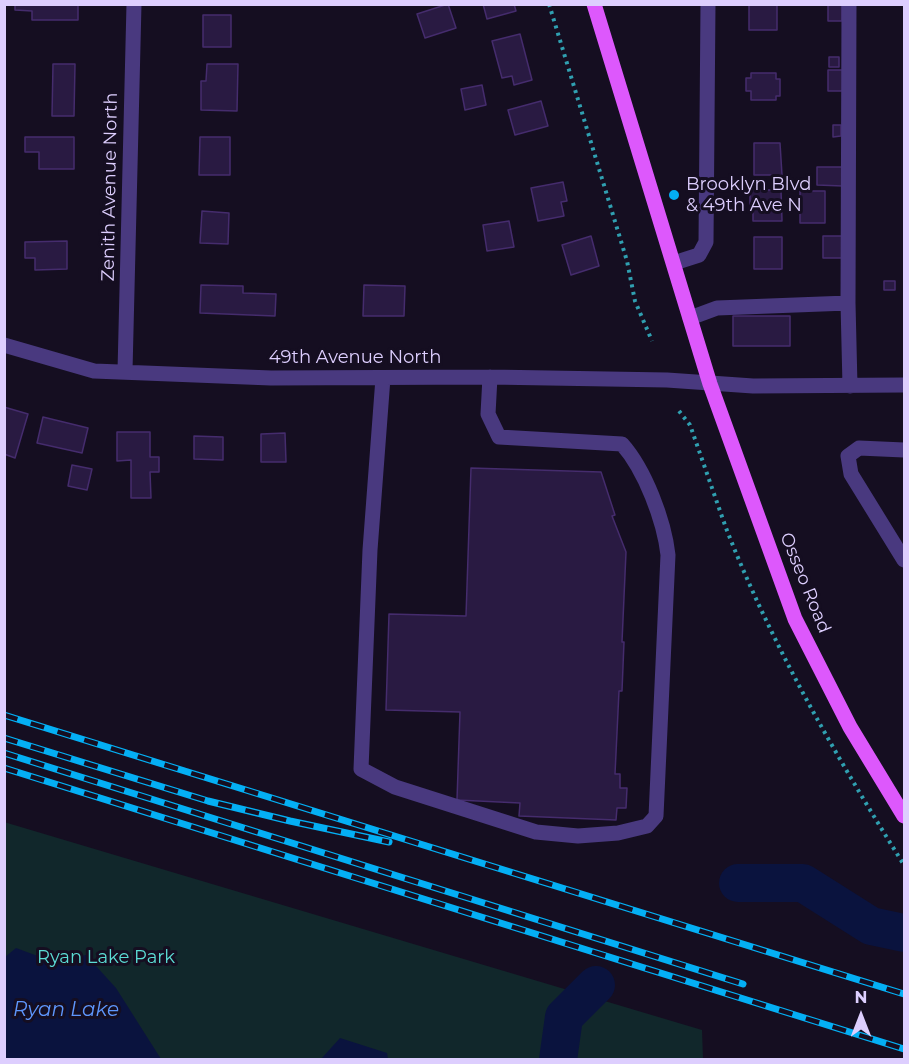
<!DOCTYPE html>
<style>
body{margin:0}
#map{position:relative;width:909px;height:1064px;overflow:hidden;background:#150e21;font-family:Montserrat,sans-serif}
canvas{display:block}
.frame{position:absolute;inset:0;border:6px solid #ddcefe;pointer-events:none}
.north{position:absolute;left:831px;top:986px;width:60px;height:60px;-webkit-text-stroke:4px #150e21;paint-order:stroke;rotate:0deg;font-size:16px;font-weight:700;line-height:24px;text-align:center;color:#ddcefe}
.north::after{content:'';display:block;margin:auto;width:21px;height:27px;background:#ddcefe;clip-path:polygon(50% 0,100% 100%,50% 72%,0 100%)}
</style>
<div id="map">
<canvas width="909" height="1064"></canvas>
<div class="frame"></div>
<div class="north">N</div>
</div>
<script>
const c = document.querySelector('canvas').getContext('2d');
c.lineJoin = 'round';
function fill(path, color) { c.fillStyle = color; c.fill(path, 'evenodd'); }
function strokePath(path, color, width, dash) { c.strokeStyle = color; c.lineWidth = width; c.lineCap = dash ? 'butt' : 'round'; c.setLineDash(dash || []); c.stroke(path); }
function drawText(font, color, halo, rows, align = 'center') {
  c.font = font + ' Montserrat,sans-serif'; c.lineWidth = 6; c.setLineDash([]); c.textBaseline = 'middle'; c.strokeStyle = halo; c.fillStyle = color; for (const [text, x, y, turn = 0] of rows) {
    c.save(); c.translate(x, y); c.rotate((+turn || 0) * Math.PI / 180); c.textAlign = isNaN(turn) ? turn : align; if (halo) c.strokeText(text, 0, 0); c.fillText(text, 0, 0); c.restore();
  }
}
fill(new Path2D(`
 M4 822 702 1030 703 1059H5Z`), '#11272b');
fill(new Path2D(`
 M16 948 54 962 86 955 116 988 161 1059H5V957Z
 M340 1038 387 1053 388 1059H321Z`), '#0a133e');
strokePath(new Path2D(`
 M738 883H803L871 926 904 933
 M558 1060 564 1017 596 985`), '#0a133e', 38);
const building = new Path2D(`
 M15 4H78V20H32V11L15 10Z
 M448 4 456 28 425 38 417 14Z
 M483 4H514L516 11 487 19Z
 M749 4H777V30H749Z
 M828 4H842V21H828Z
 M203 15H231V47H203Z
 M520 34 532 80 514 85 512 76 502 78 492 41Z
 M829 57H839V67H829Z
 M53 64H75L74 116H52Z
 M207 64H238L237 111 201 110V81H206Z
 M828 70H843V91H828Z
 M751 73H776V79H780V96H776V100H751V91H746V78H751Z
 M482 85 486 105 465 110 461 89Z
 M541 101 548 126 515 135 508 110Z
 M833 125H841V136L833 137Z
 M25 137H74V169H39V152H25Z
 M200 137H230V175H199Z
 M754 143H780L782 175H754Z
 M817 167H843V186L817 185Z
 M563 182 567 201 561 202 564 216 538 221 531 188Z
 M750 190H781L782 221H753V211H750Z
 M800 191H825V223H800Z
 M202 211 229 213 228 244 200 243Z
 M509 221 514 247 487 251 483 225Z
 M591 236 599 266 571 275 562 245Z
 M823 236H844V258H823Z
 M754 237H782V269H754Z
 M67 241V269L35 270V258H25V242Z
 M884 281H895V290H884Z
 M201 285 243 286V293L276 294 275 316 200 313Z
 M364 285 405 286 404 316H363Z
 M733 316H790V346H733Z
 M4 407 28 414 15 458 4 454Z
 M43 417 88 428 82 453 37 443Z
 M117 432H150V457H159V472H150L151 498H131V460L117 461Z
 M285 433 286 462H261V434Z
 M194 436 223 437V460L194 459Z
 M72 465 92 469 87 490 68 486Z
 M471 468 601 472 615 515 612 516 626 552 622 642H624L622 691H619L615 774H620V788H627L626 808H617L616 820 519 816 520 803 457 800 460 712 386 710 389 614 466 616Z`);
fill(building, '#291a42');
strokePath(building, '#452c6d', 1.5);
strokePath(new Path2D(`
 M549 4 627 261 635 301 652 341
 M679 411 690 425C702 459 714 494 726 528 772 646 837 758 904 865`), '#30a0b1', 4, [3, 4.5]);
strokePath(new Path2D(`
 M849 4 848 303 850 386
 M674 263 699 255 706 242 708 4
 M690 318 717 308 848 303
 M4 345 94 371 271 378 490 377 667 380 753 386 904 385
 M125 371 134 4
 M383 378 370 550 361 769 395 787 536 832 578 836 618 833 647 826 656 816 668 555C664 520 645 470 622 444L499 437 488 414 490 377
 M904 450 859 448 848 456 851 474 904 560`), '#49397f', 15);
strokePath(new Path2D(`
 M594 4 710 384 795 619 850 727 904 816`), '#dd58fc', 15);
const rail = new Path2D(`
 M4 715 904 994
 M4 738 208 801 290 821 389 842
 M4 753 743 984
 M4 768 904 1049`);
strokePath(rail, '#04aff4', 7);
strokePath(rail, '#150e21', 4.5, [14]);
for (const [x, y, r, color] of [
 [674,195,6,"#04aff4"]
]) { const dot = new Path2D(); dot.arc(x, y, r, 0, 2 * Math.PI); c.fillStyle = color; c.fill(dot); strokePath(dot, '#150e21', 2); }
drawText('18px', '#ddcefe', '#150e21', [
 ["Brooklyn Blvd",686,185],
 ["& 49th Ave N",686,206]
], 'left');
drawText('18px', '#ddcefe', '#150e21', [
 ["Zenith Avenue North",110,187,-89],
 ["49th Avenue North",355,358],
 ["Osseo Road",805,583,68]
]);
drawText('18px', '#5cddd5', '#150e21', [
 ["Ryan Lake Park",106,958]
]);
drawText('italic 20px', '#5e96fc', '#150e21', [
 ["Ryan Lake",66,1010]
]);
</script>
